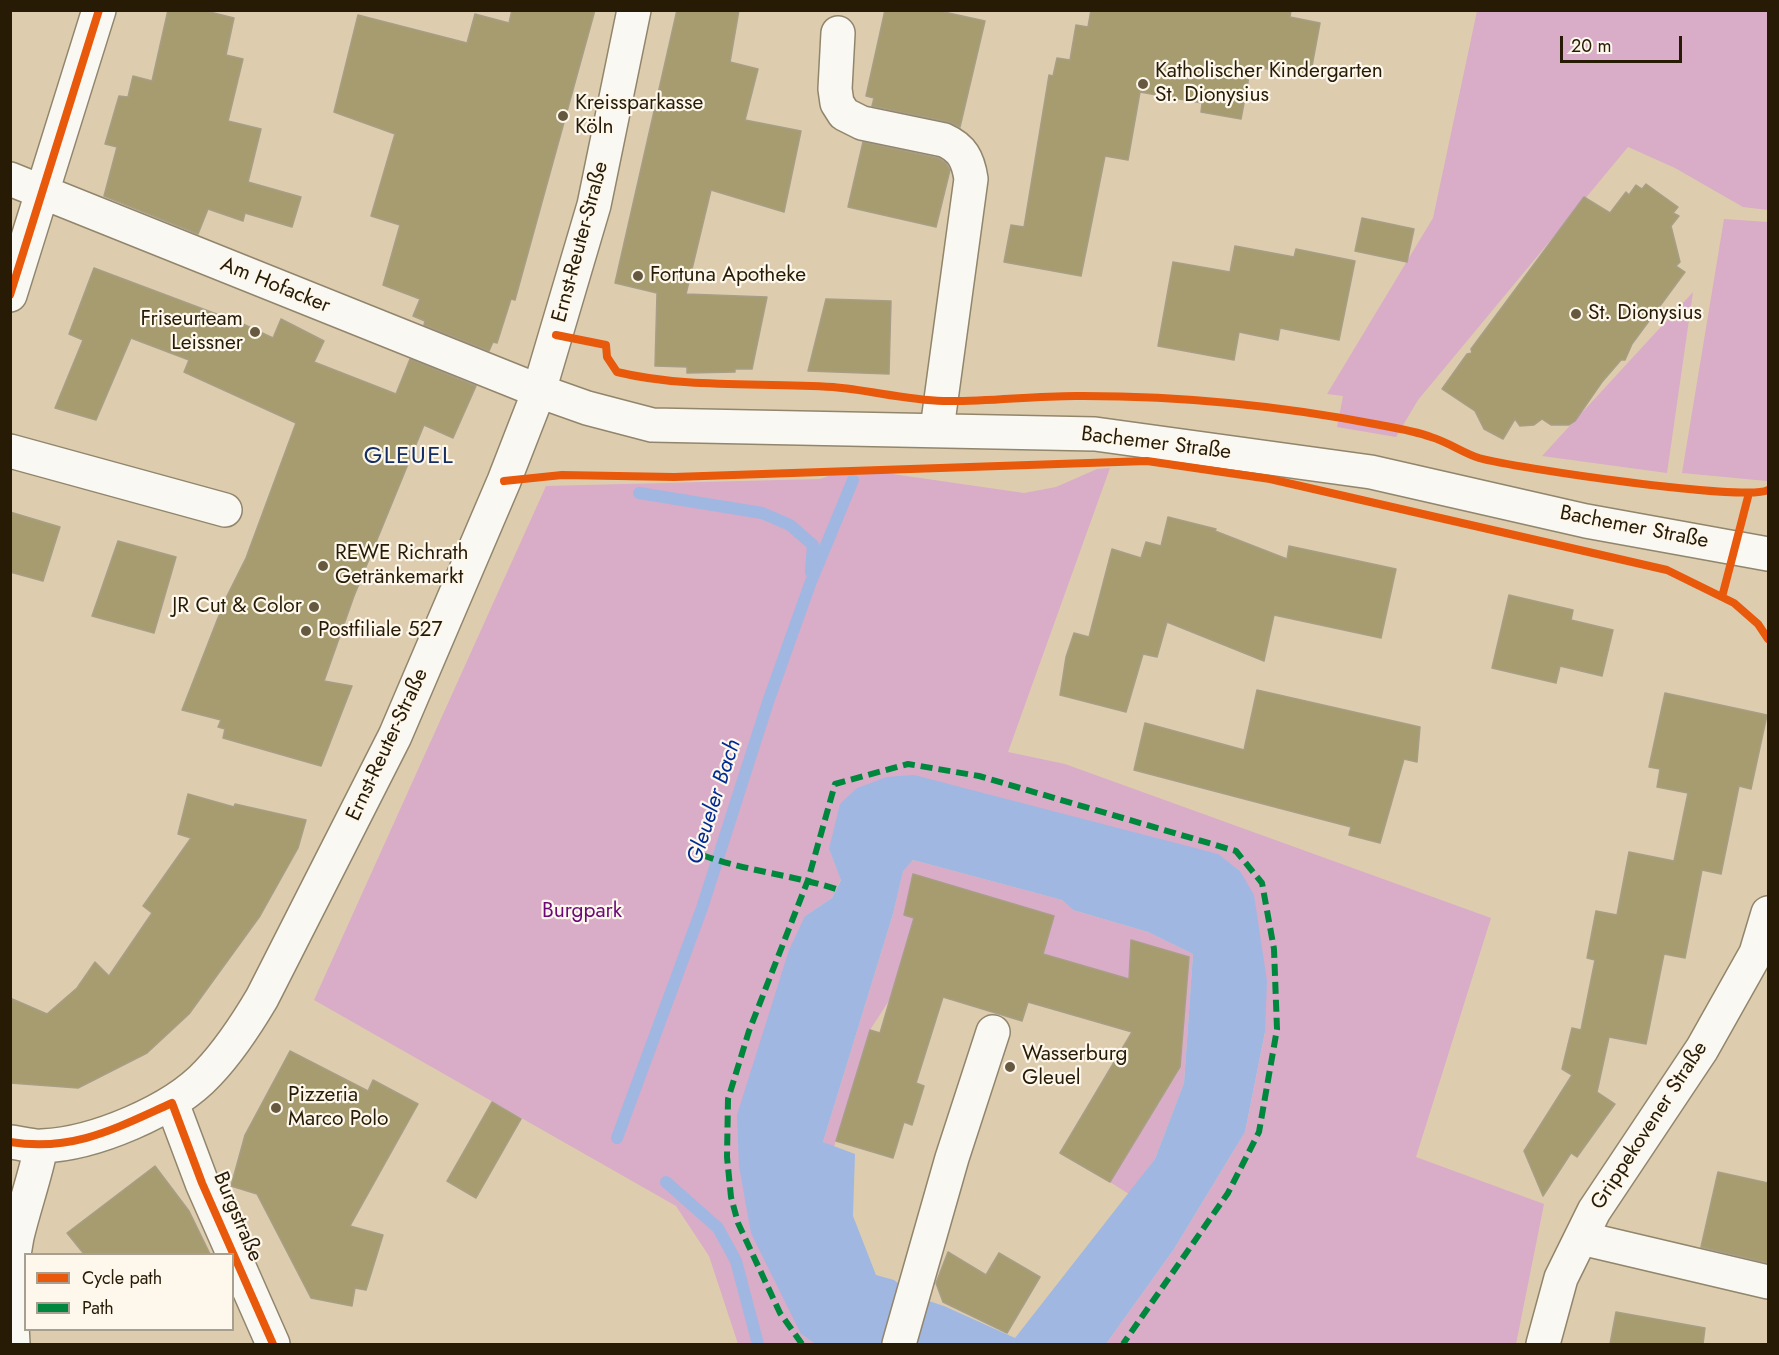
<!DOCTYPE html>
<meta charset="utf-8">
<style>
body{margin:0}
#map{position:relative;width:1779px;height:1355px;overflow:hidden;background:#ddcdae;font-family:Jost,sans-serif}
canvas{display:block}
.frame{position:absolute;inset:0;border:12px solid #271b05;pointer-events:none}
.legend{position:absolute;left:24px;top:1253px;width:210px;height:78px;box-sizing:border-box;background:#fdf7ec;border:2px solid #a79f90;margin:0;padding:8px 10px;list-style:none;font-size:18px;color:#271b05}
.legend li{display:flex;align-items:center;gap:12px;height:30px}
.legend b{width:30px;border:2px solid #a79f90}
.scale{position:absolute;left:1560px;top:36px;width:122px;height:27px;box-sizing:border-box;border:3px solid #271b05;border-top:0;padding-left:8px;font-size:18px;line-height:21px;white-space:nowrap;color:#271b05;-webkit-text-stroke:4px #fdf7ec;paint-order:stroke}
</style>
<div id="map">
<canvas width="1779" height="1355"></canvas>
<div class="frame"></div>
<ul class="legend">
<li><b style="height:8px;background:#e8590c"></b>Cycle path</li>
<li><b style="height:8px;background:#00873e"></b>Path</li>
</ul>
<div class="scale">20 m</div>
</div>
<script>
const c = document.querySelector('canvas').getContext('2d');
c.lineJoin = 'round';
function fill(path, color) { c.fillStyle = color; c.fill(path, 'evenodd'); }
function strokePath(path, color, width, dash) { c.strokeStyle = color; c.lineWidth = width; c.lineCap = dash ? 'butt' : 'round'; c.setLineDash(dash || []); c.stroke(path); }
function drawText(font, color, halo, rows, align = 'center') {
  c.font = font + ' Jost,sans-serif'; c.lineWidth = 4.5; c.setLineDash([]); c.textBaseline = 'middle'; c.strokeStyle = halo; c.fillStyle = color; for (const [text, x, y, turn = 0] of rows) {
    c.save(); c.translate(x, y); c.rotate((+turn || 0) * Math.PI / 180); c.textAlign = isNaN(turn) ? turn : align; if (halo) c.strokeText(text, 0, 0); c.fillText(text, 0, 0); c.restore();
  }
}
fill(new Path2D(`
 M1477 11H1768V210L1743 207 1675 168 1628 147 1418 400 1396 437 1337 427 1343 396 1327 394 1433 218Z
 M1724 219 1768 222 1767 481 1682 473Z
 M1693 292 1667 473 1542 456Z
 M1110 468 1008 752 1065 764 1491 918 1416 1157 1544 1204 1516 1344H1106L1174 1249 1245 1132 1265 1032 1240 871 1217 854 1188 847 829 849 841 879 832 898 805 916 801 1334 815 1344H738L709 1256 676 1206 314 1000 546 486 820 479 843 471 858 469 1024 493 1056 487 1097 469Z
 M913 860 1062 900 1073 910 1148 932 1193 954 1184 1083 1155 1159 1129 1194 1110 1182 1180 1069 1189 958 1132 940 1129 979 1041 959 1054 916 913 874 905 914 914 918 890 999 870 1030 834 1147 823 1142 893 914 903 870Z`), '#d9acc8');
fill(new Path2D(`
 M914 775 1218 854 1240 871 1254 895 1267 981 1265 1032 1245 1132 1174 1249 1106 1344H815L801 1334 751 1233 739 1166 737 1115 789 950 805 916 832 898 841 880 829 849 840 804 857 788 887 777ZM913 860 1062 900 1073 910 1148 932 1193 954 1184 1083 1155 1159 1015 1338 944 1306 914 1296 894 1280 876 1275 853 1216 855 1154 823 1142 893 914 903 871Z`), '#a0b7e2');
strokePath(new Path2D(`
 M639 493 762 513 790 525 813 545 811 572
 M617 1138 702 908 768 702 810 584 853 480
 M666 1182 718 1228 736 1261 758 1344`), '#a0b7e2', 12);
const building = new Path2D(`
 M168 10H202L234 18 226 55 243 59 228 121 261 129 248 182 301 197 292 227 245 213 243 221 208 209 198 234 104 196 117 147 105 144 119 96 128 97 133 76 152 81Z
 M512 10H595L515 300 511 299 497 343 493 342 489 351 424 325 425 321 413 316 420 299 383 285 400 225 371 216 395 134 334 112 358 15 467 43 475 14 509 23Z
 M677 10H739L730 62 758 69 745 120 801 131 784 212 711 190 686 294 767 297 752 369H735V372L687 373V367L655 366 657 293 615 283Z
 M885 10H935L985 21 960 127 948 122 872 106 874 98 866 96Z
 M1091 10H1291L1290 17 1320 23 1310 77 1251 66 1241 119 1201 112 1202 103 1140 92 1128 160 1105 156 1081 276 1004 262 1011 225 1024 227 1049 75 1053 76 1057 58 1070 60 1076 25 1088 27Z
 M863 142 938 158 946 163 950 170 936 227 848 207Z
 M1646 184 1678 207 1673 213 1679 216 1671 226 1680 262 1676 266 1685 272 1632 344 1625 360H1621L1602 382 1575 421 1569 425H1551L1542 419 1534 425 1520 426 1515 419 1503 439 1484 429 1475 411 1442 389 1467 354 1472 353 1471 349 1584 197 1610 213 1626 192 1629 195 1636 185 1642 189Z
 M1362 218 1414 229 1407 262 1355 251Z
 M1235 246 1294 257 1296 249 1355 261 1339 340 1280 328 1278 340 1239 332 1234 360 1158 346 1173 262 1230 272Z
 M94 268 243 324 273 338 281 319 324 341 314 362 396 394 410 359 476 386 453 438 424 425 354 596 324 681 352 686 321 766 223 738 225 729 218 727 221 720 182 710 225 600 246 558 296 423 184 372 189 360 131 338 96 420 55 408 83 340 69 334Z
 M826 299 891 301 889 374 808 371Z
 M10 512 60 527 43 581 10 572Z
 M1168 517 1216 529 1215 531 1287 559 1289 546 1396 569 1381 638 1274 615 1264 661 1167 622 1157 657 1143 654 1126 712 1060 695 1066 657 1074 633 1089 637 1112 549 1141 558 1146 542 1161 546Z
 M118 541 176 557 154 633 92 616Z
 M1509 595 1573 610 1571 620 1613 630 1602 676 1560 666 1556 683 1492 668Z
 M1257 690 1420 727 1417 762 1404 759 1380 843 1349 835 1351 827 1134 770 1145 723 1244 750Z
 M1665 693 1767 715 1751 789 1739 786 1721 874 1702 870 1685 958 1664 954 1646 1044 1609 1037 1597 1092 1615 1104 1577 1157 1571 1153 1543 1196 1524 1151 1572 1075 1562 1069 1572 1028 1581 1030 1595 960 1587 958 1596 911 1617 915 1629 852 1674 861 1688 793 1657 787 1660 769 1649 767Z
 M188 794 234 807 235 804 306 820 298 848 260 916 189 1014 147 1053 78 1088 10 1083V998L47 1014 77 988 95 962 109 976 152 913 143 906 191 838 178 834Z
 M913 874 1054 916 1043 954 1129 979 1131 940 1189 957 1180 1067 1110 1182 1060 1153 1132 1032 1028 1002 1022 1021 943 997 916 1083 924 1086 912 1125 904 1122 893 1158 836 1141 870 1030 880 1033 914 918 904 915Z
 M290 1051 368 1091 373 1080 418 1104 350 1226 383 1235 366 1290 355 1288 352 1306 311 1298 257 1194 231 1186 245 1135Z
 M492 1102 521 1119 476 1198 447 1181Z
 M155 1166 189 1211 210 1254H84L67 1233Z
 M1718 1172 1768 1183V1263L1701 1247Z
 M948 1252 986 1275 999 1253 1040 1277 1007 1333 943 1302 936 1283Z
 M1616 1312 1705 1328 1703 1344H1610Z`);
fill(building, '#a69c70');
strokePath(building, '#a79e85', 1.5);
const minor = new Path2D(`
 M838 33 835 89 837 103 844 114 862 123 944 140C962 148 968 159 971 179L937 429
 M10 179 539 391 587 408 652 425 1095 434 1371 472 1586 521 1768 554
 M10 295 99 10
 M10 451 225 510
 M172 1103 202 1183 273 1344
 M10 1142C21 1143 32 1147 42 1146 94 1144 173 1111 208 1073 230 1050 246 1025 262 998L395 736 504 481 539 391 594 205 634 10
 M1581 1238 1768 1282
 M13 1344C11 1309 10 1272 17 1237 24 1207 35 1177 41 1147
 M899 1344 952 1158 993 1032
 M1543 1344 1561 1278 1594 1211 1702 1049 1756 953 1768 913`);
strokePath(minor, '#91856c', 36);
strokePath(minor, '#faf8f3', 33);
strokePath(new Path2D(`
 M702 855C746 871 792 875 836 889
 M802 1344 780 1313 738 1223 731 1197 727 1157 728 1099 749 1031 808 880 835 784 908 764 979 776 1236 851 1262 883 1274 949 1277 1029 1259 1132 1228 1193 1123 1344`), '#00873e', 6, [12, 6]);
strokePath(new Path2D(`
 M10 295 99 10
 M556 335 606 345 607 357 617 372C687 389 761 382 833 387 869 390 906 400 943 401 990 402 1037 395 1083 396 1182 396 1283 406 1380 425 1397 428 1415 431 1431 437 1448 442 1463 453 1479 458 1514 468 1747 502 1768 490
 M504 481 562 475 674 477 1147 461 1270 479 1667 570 1734 603 1758 624 1768 639
 M1722 597 1749 493
 M10 1142C74 1152 116 1128 172 1103L202 1183 273 1344`), '#e8590c', 8);
for (const [x, y, r, color] of [
 [1143,84,6,"#675940"],
 [563,116,6,"#675940"],
 [638,276,6,"#675940"],
 [1576,314,6,"#675940"],
 [255,332,6,"#675940"],
 [323,566,6,"#675940"],
 [314,607,6,"#675940"],
 [306,631,6,"#675940"],
 [1010,1067,6,"#675940"],
 [276,1108,6,"#675940"]
]) { const dot = new Path2D(); dot.arc(x, y, r, 0, 2 * Math.PI); c.fillStyle = color; c.fill(dot); strokePath(dot, '#fdf7ec', 2); }
drawText('21px', '#271b05', '#fdf7ec', [
 ["Katholischer Kindergarten",1155,72],
 ["St. Dionysius",1155,96],
 ["Kreissparkasse",575,104],
 ["Köln",575,128],
 ["Fortuna Apotheke",650,276],
 ["St. Dionysius",1588,314],
 ["Friseurteam",243,320,"right"],
 ["Leissner",243,344,"right"],
 ["REWE Richrath",335,554],
 ["Getränkemarkt",335,578],
 ["JR Cut & Color",302,607,"right"],
 ["Postfiliale 527",318,631],
 ["Wasserburg",1022,1055],
 ["Gleuel",1022,1079],
 ["Pizzeria",288,1096],
 ["Marco Polo",288,1120]
], 'left');
drawText('21px', '#271b05', '#fdf7ec', [
 ["Ernst-Reuter-Straße",581,242,-75],
 ["Am Hofacker",275,286,22],
 ["Bachemer Straße",1156,444,7],
 ["Bachemer Straße",1634,528,11],
 ["Ernst-Reuter-Straße",388,745,-65],
 ["Grippekovener Straße",1650,1126,-57],
 ["Burgstraße",237,1217,67]
]);
drawText('21px', '#6d0779', '#fdf7ec', [
 ["Burgpark",582,912]
]);
drawText('italic 22px', '#002b95', '#fdf7ec', [
 ["Gleueler Bach",715,802,-72]
]);
c.letterSpacing = '1.5px';
drawText('24px', '#142e63', '#fdf7ec', [
 ["GLEUEL",409,457]
]);
c.letterSpacing = '0px';
</script>
